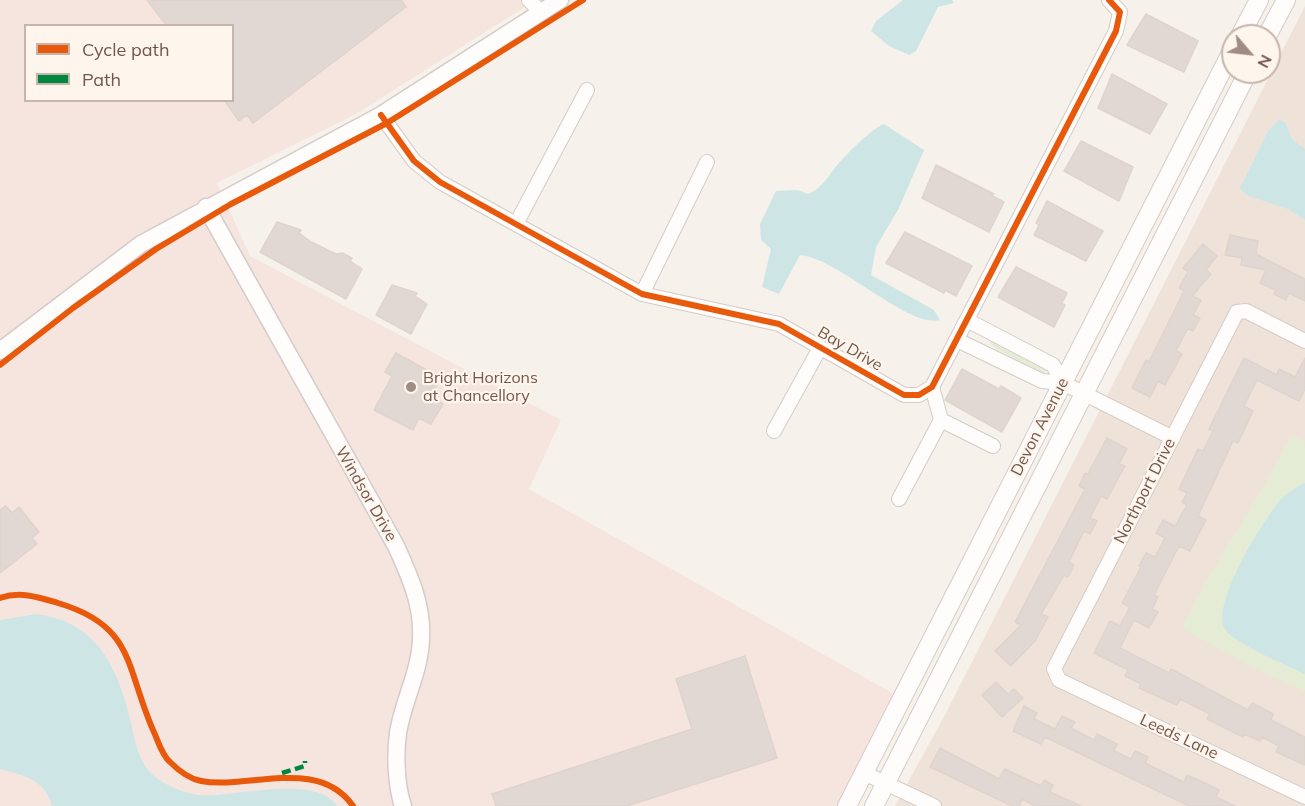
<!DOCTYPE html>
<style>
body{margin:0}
#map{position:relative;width:1305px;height:806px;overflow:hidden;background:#f6f1eb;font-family:Mulish,sans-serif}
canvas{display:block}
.legend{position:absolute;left:24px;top:24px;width:210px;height:78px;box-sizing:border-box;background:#fef5ec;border:2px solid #c6b5ac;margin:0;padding:8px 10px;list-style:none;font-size:18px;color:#73564c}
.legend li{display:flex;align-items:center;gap:12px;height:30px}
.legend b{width:30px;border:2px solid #c6b5ac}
.north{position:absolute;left:1221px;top:24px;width:60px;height:60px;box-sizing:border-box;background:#fef5ec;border:2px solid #c6b5ac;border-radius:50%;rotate:118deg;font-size:16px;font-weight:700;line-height:24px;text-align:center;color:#73564c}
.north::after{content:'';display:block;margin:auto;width:21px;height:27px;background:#a18c84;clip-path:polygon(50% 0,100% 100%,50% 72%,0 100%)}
</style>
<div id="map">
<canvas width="1305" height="806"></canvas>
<ul class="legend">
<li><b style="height:8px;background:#e8590c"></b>Cycle path</li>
<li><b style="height:8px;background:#00873e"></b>Path</li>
</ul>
<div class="north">N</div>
</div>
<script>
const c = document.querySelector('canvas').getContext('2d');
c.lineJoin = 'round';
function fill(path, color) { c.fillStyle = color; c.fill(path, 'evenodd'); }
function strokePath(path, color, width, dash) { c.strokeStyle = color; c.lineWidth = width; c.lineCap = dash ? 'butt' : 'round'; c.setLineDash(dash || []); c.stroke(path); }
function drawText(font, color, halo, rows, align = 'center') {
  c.font = font + ' Mulish,sans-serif'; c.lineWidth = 4.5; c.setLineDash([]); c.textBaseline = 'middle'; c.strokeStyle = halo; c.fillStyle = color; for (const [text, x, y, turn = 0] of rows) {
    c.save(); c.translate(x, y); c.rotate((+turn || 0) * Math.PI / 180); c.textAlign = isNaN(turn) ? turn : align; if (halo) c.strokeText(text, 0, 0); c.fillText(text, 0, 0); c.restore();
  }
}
fill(new Path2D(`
 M1305 6V806H895L945 715Z`), '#efe3d9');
fill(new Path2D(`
 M0 0H536L356 114 217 183 250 256 561 420 529 489 894 694 838 806H0ZM26 26H232V100H26Z`), '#f6e5df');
fill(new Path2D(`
 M988 341 999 344 1047 371 1042 373 995 348Z
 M1291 435 1305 442V483C1254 508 1242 582 1226 631L1242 643 1305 674V691L1262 672 1182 628C1214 561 1259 502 1291 435Z`), '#e5ecd6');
fill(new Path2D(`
 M903 0H952L954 3 938 7 916 51 909 55 889 46 871 31 876 21Z
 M1279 119 1285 122 1292 139 1305 149V220L1288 209 1246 195 1240 188 1268 131Z
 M884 124 924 150 899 208 876 247 871 275 934 310 940 320C909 329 838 258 800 255L779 294 762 287 771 249 761 240 760 224 776 191 797 190 808 194C824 187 827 177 838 164 848 153 871 129 884 124Z
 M1305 483V674C1288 666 1233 643 1225 629 1210 605 1264 518 1282 498 1288 492 1297 487 1305 483Z
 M36 614C98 622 117 667 131 722 136 746 139 767 161 781 172 788 187 794 200 795 231 798 317 773 337 806H52C46 780 23 775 0 769V620Z`), '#cde6e5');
const building = new Path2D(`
 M147 0H401L406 7 253 123 247 115 239 121 224 100H232V26H167Z
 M1146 14 1198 41 1184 72 1127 45Z
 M1112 74 1167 104 1150 134 1098 108Z
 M1081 141 1133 167 1119 201 1064 171Z
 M936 165 994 194 992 196 1004 202 989 232 922 198Z
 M1047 201 1103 231 1086 261 1034 235 1039 225 1036 223Z
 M277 222 301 230 299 233 311 242 336 254 342 253 352 258 350 261 362 269 346 299 260 252Z
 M905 232 972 266 956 296 945 290 944 293 886 263Z
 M1230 235 1258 241 1256 254 1305 279V301L1289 293 1286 300 1274 294 1276 290 1260 283 1266 270 1241 265 1242 258 1225 255Z
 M1203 244 1217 256 1206 270 1211 274 1192 296 1201 300 1193 315 1200 318 1193 331 1188 328 1176 351 1182 354 1165 385 1158 381 1150 397 1132 388 1146 360 1149 362 1184 291 1179 288 1188 272 1183 268Z
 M1016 267 1067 293 1062 303 1065 305 1054 327 998 297Z
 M392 285 417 293 415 296 427 304 411 334 376 315Z
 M396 353 441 378 430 397 443 404 431 424 419 418 413 430 374 410 392 376 385 372Z
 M1244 358 1277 375 1279 369 1295 377 1305 358V389L1299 401 1257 380 1244 406 1253 411 1238 443 1233 441 1198 516 1206 520 1190 551 1179 546 1154 595 1158 597 1152 609 1158 612 1149 628 1134 620 1120 648 1169 673 1171 669 1248 710 1252 703 1273 714 1271 720 1305 737V765L1276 752 1279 746 1262 737 1260 741 1244 734 1243 737 1207 719 1210 714 1180 699 1177 705 1139 688 1141 684 1125 676 1128 670 1094 653 1110 621 1120 626 1130 607 1122 603 1141 567 1139 566 1146 553 1155 557 1165 538 1156 533 1163 520 1175 526 1187 505 1182 502 1187 493 1179 489 1198 449 1203 451 1213 431 1209 429Z
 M962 369 999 389 1001 386 1021 398 1002 432 945 400Z
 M1107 438 1127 449 1119 464 1125 466 1107 499 1101 496 1090 518 1097 521 1090 534 1084 531 1069 562 1074 565 1068 577 1064 575 1041 614 1048 617 1035 641 1011 666 995 651 1021 625 1015 622 1085 489 1079 486 1085 473 1088 474Z
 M6 506 12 513 19 507 39 532 32 538 37 544 0 573V510Z
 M745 656 777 758 627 806H496L492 794 692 729 676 679Z
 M996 682 1008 694 1014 689 1023 698 1002 717 982 695Z
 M1024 706 1037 713 1034 719 1055 729 1062 716 1075 722 1071 728 1094 740 1097 734 1117 744 1114 751 1131 759 1135 751 1148 757 1145 763 1184 782 1187 775 1207 784 1219 790 1216 797 1235 806H1189L1045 737 1041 744 1013 731Z
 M940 748 999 779 1005 769 1041 786 1044 780 1053 785 1050 792 1081 806H1035L1022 799 1019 806H1012L930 767Z`);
fill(building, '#e2d8d3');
strokePath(building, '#dfd3cd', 1.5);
const minor = new Path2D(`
 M529 0 541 12
 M381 115 414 161 440 182 642 294 779 324 904 395H919L932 387 1116 31 1120 12 1109 0
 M516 224 587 90
 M642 294 707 162
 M967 320 1053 365 1063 383
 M957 340 1042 381 1063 383 1173 438
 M1305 341 1246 311 1237 312 1054 669 1059 680 1305 797
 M932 387 941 420 993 446
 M774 431 820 348
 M899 499 941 420
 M864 773 934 806`);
const tertiary = new Path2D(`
 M206 207 396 546C410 577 423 605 421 639 420 672 403 701 398 733 395 755 396 785 403 806
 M0 351 141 244 381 115 560 0`);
const secondary = new Path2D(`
 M1240 36 1259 0
 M1267 36 1286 0
 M847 806 1233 49
 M874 806 1248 72`);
strokePath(minor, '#d4ccc8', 16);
strokePath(tertiary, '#d4ccc8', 19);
strokePath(secondary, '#d5ccc8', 20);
strokePath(minor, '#fefdfc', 14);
strokePath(tertiary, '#fefdfc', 16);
strokePath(secondary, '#fefdfc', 18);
strokePath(new Path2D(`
 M282 773 305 766V761`), '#00873e', 4.5, [9, 4.5]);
strokePath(new Path2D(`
 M381 115 414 161 440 182 642 294 779 324 904 395H919L932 387 1116 31 1120 12 1109 0
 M0 365 73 308 156 249 231 204 387 123 583 0
 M0 598C20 591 38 597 58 603 135 626 125 666 153 730 158 740 161 754 170 762 178 770 190 779 201 781 247 790 318 756 353 806`), '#e8590c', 6);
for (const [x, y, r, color] of [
 [411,387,6,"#a18c84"]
]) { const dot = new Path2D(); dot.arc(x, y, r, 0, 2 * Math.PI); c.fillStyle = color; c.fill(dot); strokePath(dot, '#fef5ec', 2); }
drawText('16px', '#73564c', '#fef5ec', [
 ["Bay Drive",850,349,30],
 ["Devon Avenue",1040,427,-63],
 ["Northport Drive",1145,491,-63],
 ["Windsor Drive",366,494,60],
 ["Leeds Lane",1179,737,25]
]);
drawText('16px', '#73564c', '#fef5ec', [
 ["Bright Horizons",423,378],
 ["at Chancellory",423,396]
], 'left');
</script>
